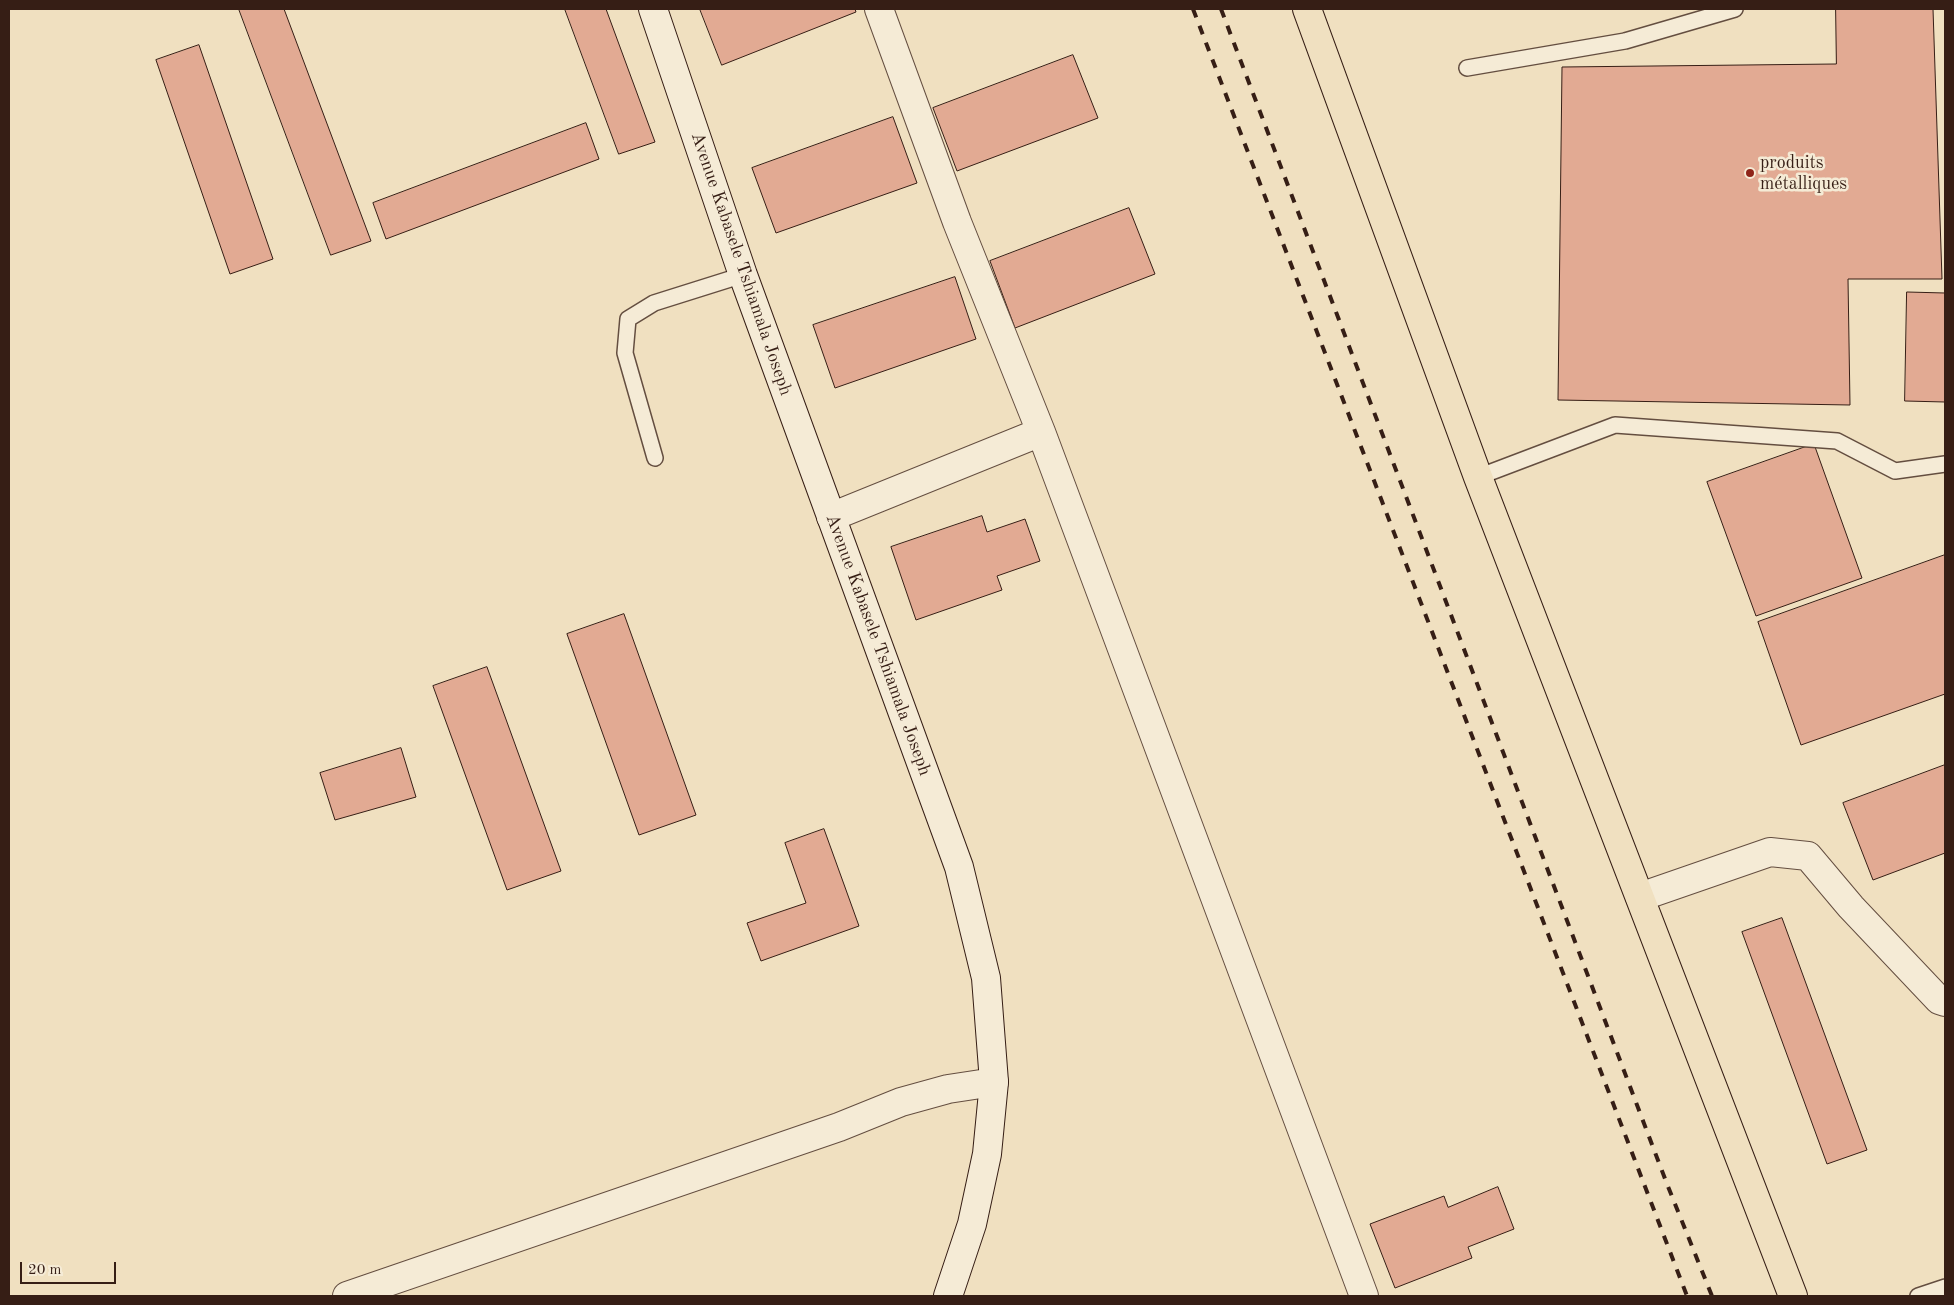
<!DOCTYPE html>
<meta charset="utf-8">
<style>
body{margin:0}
#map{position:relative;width:1954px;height:1305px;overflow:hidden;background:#f0e0c0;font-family:"Old Standard TT",serif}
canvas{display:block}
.frame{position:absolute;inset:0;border:10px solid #361e15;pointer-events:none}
.scale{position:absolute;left:20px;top:1262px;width:96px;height:22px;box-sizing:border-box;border:2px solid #361e15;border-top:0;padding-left:6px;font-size:15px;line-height:18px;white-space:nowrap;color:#361e15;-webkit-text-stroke:4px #f5ebd6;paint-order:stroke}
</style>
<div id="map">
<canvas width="1954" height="1305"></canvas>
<div class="frame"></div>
<div class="scale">20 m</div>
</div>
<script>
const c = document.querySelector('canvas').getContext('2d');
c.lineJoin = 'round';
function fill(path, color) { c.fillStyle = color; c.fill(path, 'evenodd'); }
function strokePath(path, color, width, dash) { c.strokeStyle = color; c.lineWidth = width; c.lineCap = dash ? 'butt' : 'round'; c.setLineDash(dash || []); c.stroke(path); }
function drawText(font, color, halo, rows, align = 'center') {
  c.font = font + ' "Old Standard TT",serif'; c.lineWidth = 5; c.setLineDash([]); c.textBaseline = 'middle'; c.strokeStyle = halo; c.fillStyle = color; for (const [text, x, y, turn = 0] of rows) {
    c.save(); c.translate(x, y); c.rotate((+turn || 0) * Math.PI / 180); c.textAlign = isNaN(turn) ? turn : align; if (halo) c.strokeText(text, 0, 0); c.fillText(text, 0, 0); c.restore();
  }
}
const building = new Path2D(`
 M239 9H284L371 241 331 255Z
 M565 9H606L655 142 619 154Z
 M700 9H855L856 12 722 65Z
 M1836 9H1933L1942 279H1848L1850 405 1558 400 1562 67 1836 64Z
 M199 45 273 259 230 274 156 60Z
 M1073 55 1098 118 957 171 933 108Z
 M893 117 917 183 776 233 752 168Z
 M586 123 599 159 386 239 373 203Z
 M1129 208 1155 274 1015 328 990 261Z
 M955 277 976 339 835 388 813 325Z
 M1907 292 1945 293V402L1905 401Z
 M1814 444 1862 578 1756 616 1707 482Z
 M982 516 987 532 1025 519 1040 561 997 576 1002 590 916 620 891 547Z
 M1945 555V694L1801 745 1758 622Z
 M624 614 696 815 639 835 567 634Z
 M487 667 561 871 507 890 433 686Z
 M401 748 416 797 335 820 320 773Z
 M1945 765V853L1873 880 1843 803Z
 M824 829 859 926 761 961 747 923 806 903 785 843Z
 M1782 918 1867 1150 1827 1164 1742 932Z
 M1498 1187 1514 1229 1468 1247 1472 1258 1395 1288 1370 1224 1444 1196 1448 1207Z`);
fill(building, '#e2aa93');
strokePath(building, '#361e15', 1);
const service = new Path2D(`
 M1467 68 1625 41 1735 9
 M655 458 625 353 628 319 654 303 743 275
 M1478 477 1615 425 1837 441 1895 471 1945 464
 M1918 1296 1945 1287`);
const minor = new Path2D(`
 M879 9 957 222 1041 432 1364 1296
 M831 517 1041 432
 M1640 897 1770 852 1808 856 1851 907 1939 1000 1945 1002
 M347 1296 839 1127 901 1102 948 1089 994 1082`);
const secondary = new Path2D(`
 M653 9 743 275 959 867 986 978 994 1082 987 1154 972 1224 948 1296`);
const primary = new Path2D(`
 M1307 9 1478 477 1793 1296`);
strokePath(service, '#644e40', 18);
strokePath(minor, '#644e40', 30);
strokePath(secondary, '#361e15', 30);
strokePath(primary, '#361e15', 30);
strokePath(service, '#f5ebd6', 15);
strokePath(minor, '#f5ebd6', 28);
strokePath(secondary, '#f5ebd6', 28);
strokePath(primary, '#f0e0c0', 28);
strokePath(new Path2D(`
 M1193 9 1687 1296
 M1221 9 1667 1184 1712 1296`), '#361e15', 4, [9, 9]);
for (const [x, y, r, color] of [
 [1750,173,5,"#8f2418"]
]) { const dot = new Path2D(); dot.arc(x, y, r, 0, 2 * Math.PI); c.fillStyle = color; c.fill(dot); strokePath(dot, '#f5ebd6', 2); }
drawText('18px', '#361e15', '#f5ebd6', [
 ["produits",1760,163],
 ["métalliques",1760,184]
], 'left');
drawText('18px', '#361e15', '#f5ebd6', [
 ["Avenue Kabasele Tshiamala Joseph",741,264,71],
 ["Avenue Kabasele Tshiamala Joseph",878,645,70]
]);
</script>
